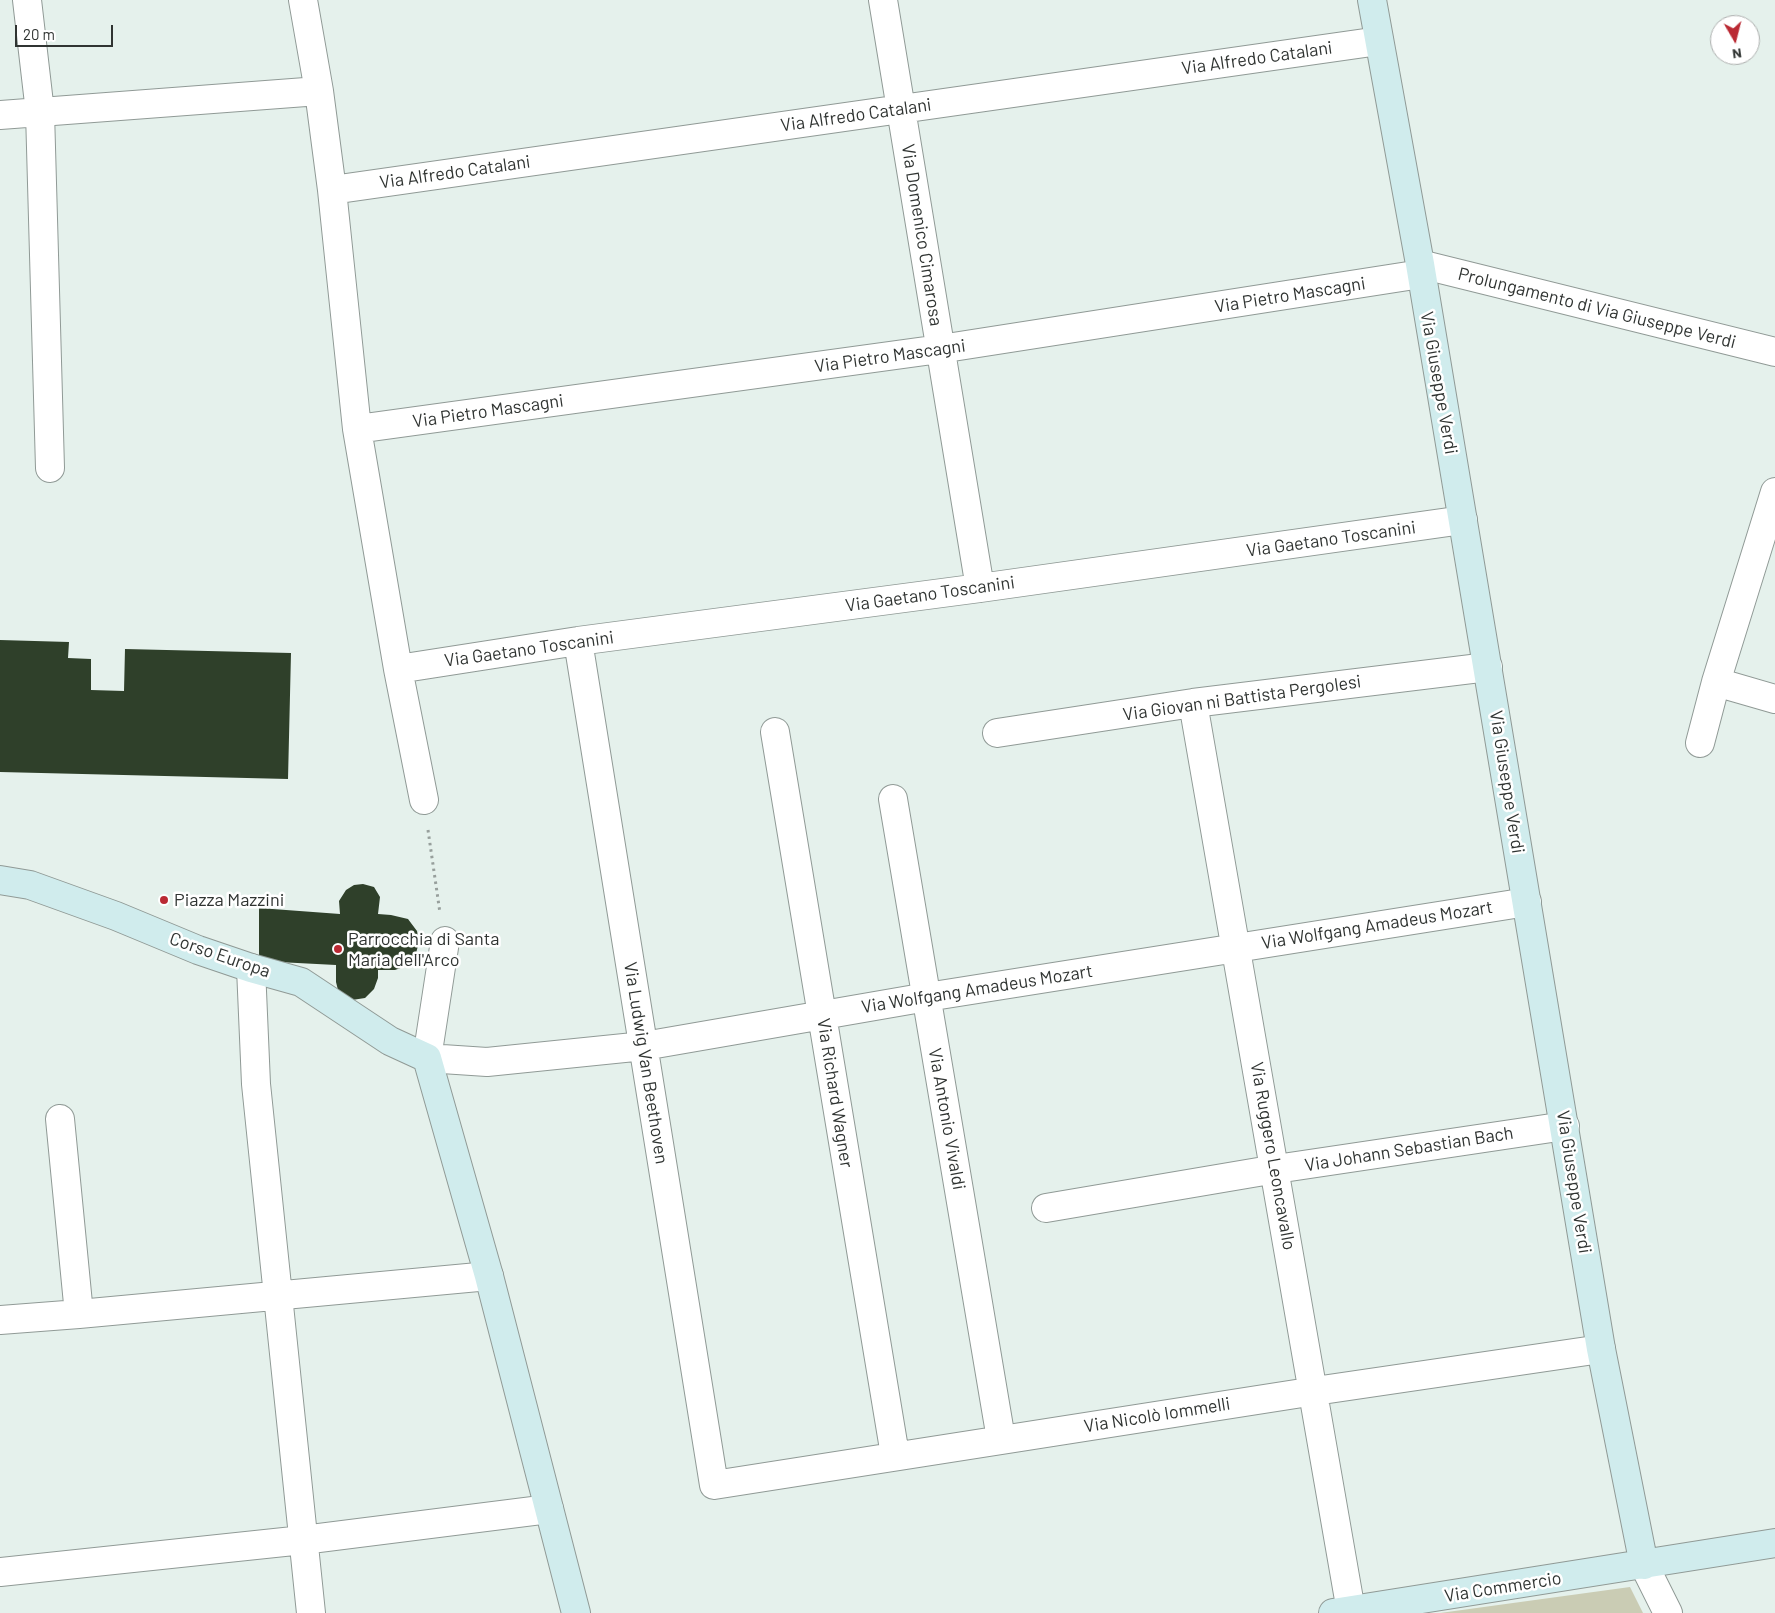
<!DOCTYPE html>
<meta charset="utf-8">
<style>
body{margin:0}
#map{position:relative;width:1775px;height:1613px;overflow:hidden;background:#e5f1ec;font-family:Barlow,sans-serif}
canvas{display:block}
.north{position:absolute;left:1710px;top:15px;width:50px;height:50px;box-sizing:border-box;background:#fff;border:1px solid #acaead;border-radius:50%;rotate:172deg;font-size:14px;font-weight:700;line-height:20px;text-align:center;color:#303432}
.north::after{content:'';display:block;margin:auto;width:18px;height:22px;background:#ba2933;clip-path:polygon(50% 0,100% 100%,50% 72%,0 100%)}
.scale{position:absolute;left:15px;top:25px;width:98px;height:22px;box-sizing:border-box;border:2px solid #303432;border-top:0;padding-left:6px;font-size:15px;line-height:18px;white-space:nowrap;color:#303432;-webkit-text-stroke:4px #fff;paint-order:stroke}
</style>
<div id="map">
<canvas width="1775" height="1613"></canvas>
<div class="north">N</div>
<div class="scale">20 m</div>
</div>
<script>
const c = document.querySelector('canvas').getContext('2d');
c.lineJoin = 'round';
function fill(path, color) { c.fillStyle = color; c.fill(path, 'evenodd'); }
function strokePath(path, color, width, dash) { c.strokeStyle = color; c.lineWidth = width; c.lineCap = dash ? 'butt' : 'round'; c.setLineDash(dash || []); c.stroke(path); }
function drawText(font, color, halo, rows, align = 'center') {
  c.font = font + ' Barlow,sans-serif'; c.lineWidth = 5; c.setLineDash([]); c.textBaseline = 'middle'; c.strokeStyle = halo; c.fillStyle = color; for (const [text, x, y, turn = 0] of rows) {
    c.save(); c.translate(x, y); c.rotate((+turn || 0) * Math.PI / 180); c.textAlign = isNaN(turn) ? turn : align; if (halo) c.strokeText(text, 0, 0); c.fillText(text, 0, 0); c.restore();
  }
}
fill(new Path2D(`
 M1630 1587 1643 1613H1440Z`), '#caccb4');
fill(new Path2D(`
 M0 640 69 642 68 658 91 659V690L124 691 125 649 291 653 288 779 0 772Z
 M363 884 374 887 380 897 378 914 391 915 408 919 417 931 419 942 415 957 406 966 395 970H378V978L374 989 365 998 352 1000 344 996 338 990 336 982V965L259 961V908L340 914 339 901 346 890 354 885Z`), '#2f402a');
const street = new Path2D(`
 M27 0 40 112 50 468
 M303 0 319 91 332 190 357 429 398 669 424 800
 M883 0 980 588
 M0 115 319 91
 M332 190 1379 41
 M1420 264 1775 352
 M357 429 940 349 1421 274
 M578 641 714 1485 1315 1391 1601 1349
 M398 669 578 641 980 588 1463 520
 M1716 682 1775 699
 M1193 703C1244 1005 1301 1307 1351 1611
 M775 732 895 1455
 M997 733 1193 703 1488 667
 M1700 743 1716 682 1775 492
 M893 799 1001 1439
 M445 941 427 1058 487 1062 644 1046 927 997 1527 902
 M251 968 256 1084 311 1613
 M60 1119 79 1314
 M1046 1208 1276 1169 1565 1126
 M0 1320 79 1314 489 1276
 M1644 1565 1668 1613
 M0 1572 303 1540 549 1509`);
const secondary = new Path2D(`
 M1372 0 1420 264 1601 1349 1644 1565
 M0 880 30 885 116 916 198 950 251 968 301 982 390 1041 427 1058 489 1276 576 1613
 M1333 1613 1775 1543`);
strokePath(street, '#909a96', 30);
strokePath(secondary, '#909a96', 30);
strokePath(new Path2D(`
 M428 830 440 913`), '#979f9c', 3, [2.5, 4]);
strokePath(street, '#fff', 28);
strokePath(secondary, '#d0eced', 28);
for (const [x, y, r, color] of [
 [164,900,5,"#ba2933"],
 [338,949,5,"#ba2933"]
]) { const dot = new Path2D(); dot.arc(x, y, r, 0, 2 * Math.PI); c.fillStyle = color; c.fill(dot); strokePath(dot, '#fff', 2); }
drawText('18px', '#303432', '#fff', [
 ["Via Alfredo Catalani",1257,58,-8],
 ["Via Alfredo Catalani",856,115,-8],
 ["Via Alfredo Catalani",455,172,-8],
 ["Via Domenico Cimarosa",922,235,81],
 ["Via Pietro Mascagni",1290,295,-9],
 ["Prolungamento di Via Giuseppe Verdi",1597,308,14],
 ["Via Pietro Mascagni",890,356,-8],
 ["Via Giuseppe Verdi",1439,383,80],
 ["Via Pietro Mascagni",488,411,-8],
 ["Via Gaetano Toscanini",1331,539,-8],
 ["Via Gaetano Toscanini",930,594,-8],
 ["Via Gaetano Toscanini",529,649,-8],
 ["Via Giovan ni Battista Pergolesi",1242,698,-8],
 ["Via Giuseppe Verdi",1507,782,81],
 ["Via Wolfgang Amadeus Mozart",1377,925,-9],
 ["Corso Europa",220,955,19],
 ["Via Wolfgang Amadeus Mozart",977,989,-9],
 ["Via Ludwig Van Beethoven",646,1063,81],
 ["Via Richard Wagner",835,1093,81],
 ["Via Antonio Vivaldi",947,1119,80],
 ["Via Johann Sebastian Bach",1409,1149,-9],
 ["Via Ruggero Leoncavallo",1273,1156,80],
 ["Via Giuseppe Verdi",1574,1182,81],
 ["Via Nicolò Iommelli",1157,1415,-9],
 ["Via Commercio",1503,1587,-9]
]);
drawText('18px', '#303432', '#fff', [
 ["Piazza Mazzini",174,900],
 ["Parrocchia di Santa",348,939],
 ["Maria dell'Arco",348,960]
], 'left');
</script>
